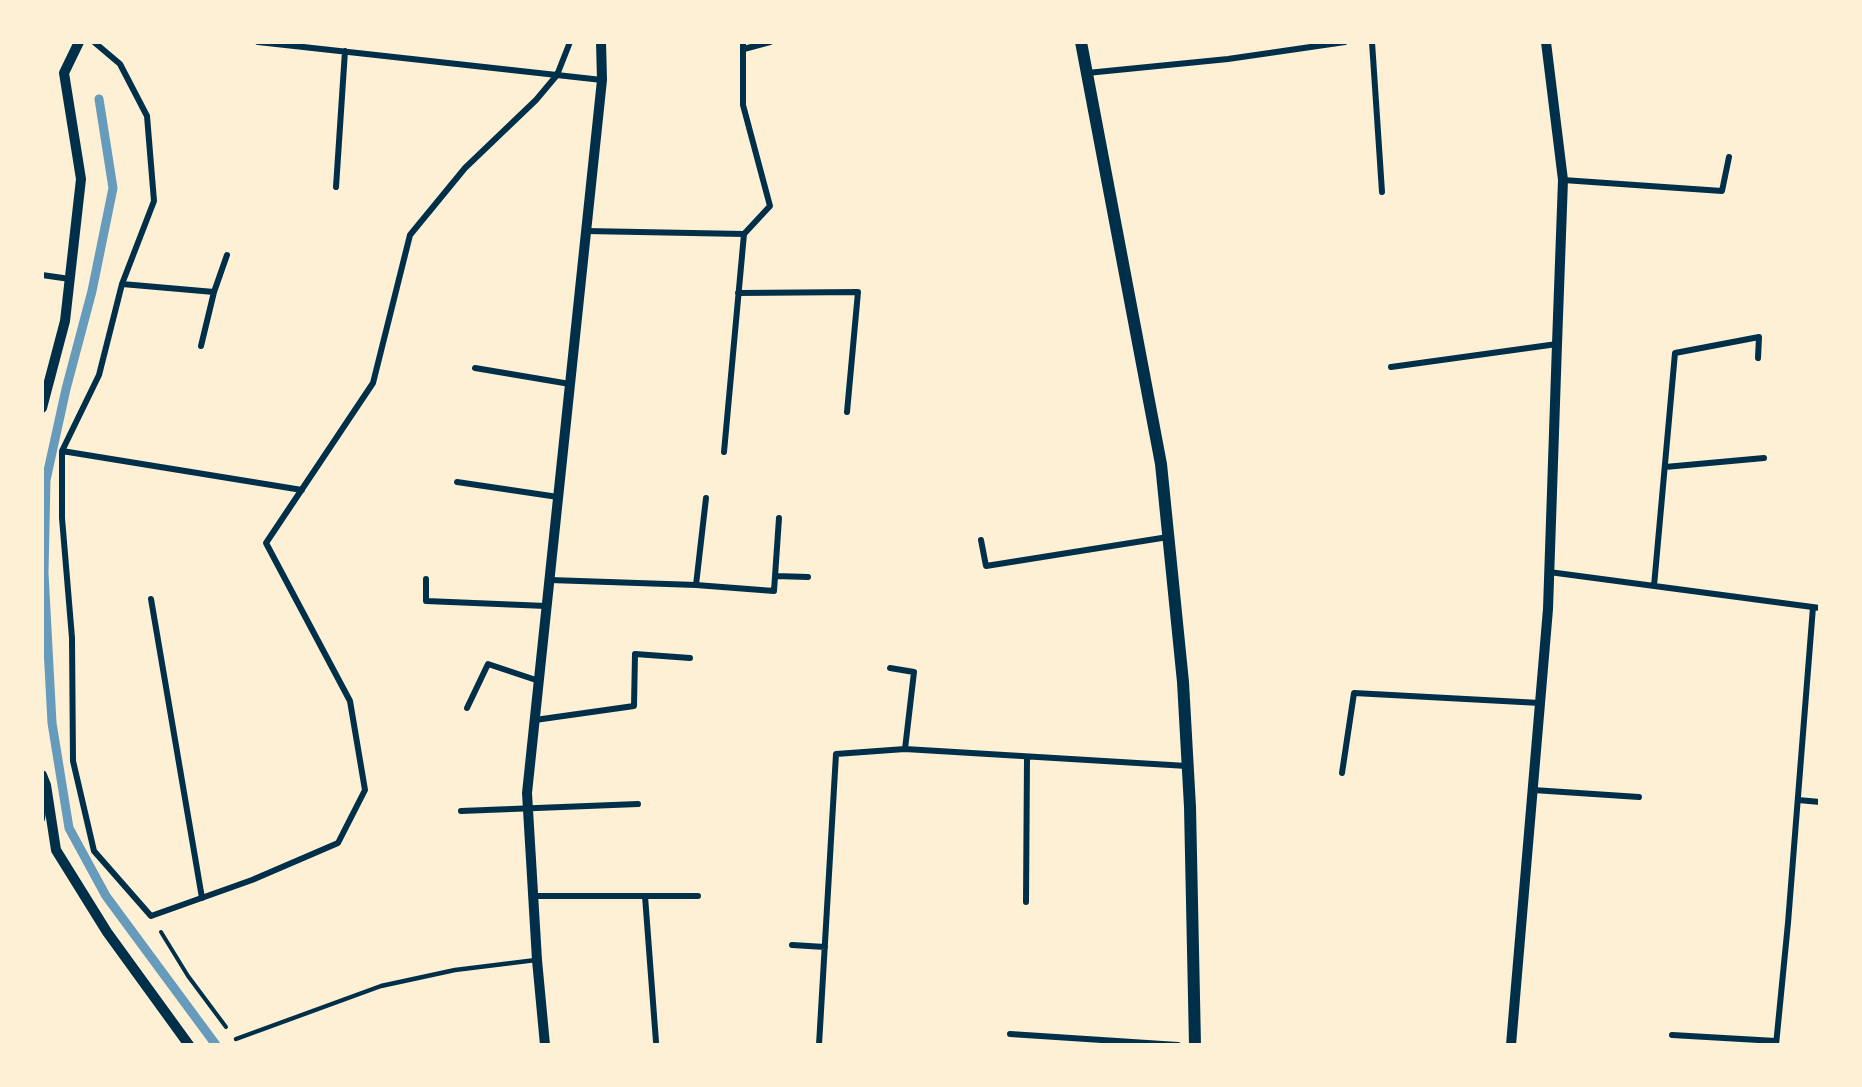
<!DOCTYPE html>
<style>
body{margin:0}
#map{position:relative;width:1862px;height:1087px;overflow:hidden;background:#fdf0d5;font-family:Roboto,sans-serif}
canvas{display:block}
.frame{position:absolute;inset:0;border:44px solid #fdf0d5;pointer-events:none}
</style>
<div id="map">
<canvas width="1862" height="1087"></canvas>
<div class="frame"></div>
</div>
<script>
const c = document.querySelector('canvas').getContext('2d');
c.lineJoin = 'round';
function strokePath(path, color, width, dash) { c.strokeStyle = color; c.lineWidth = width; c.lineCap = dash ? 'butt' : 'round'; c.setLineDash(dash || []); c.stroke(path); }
strokePath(new Path2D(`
 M99 99 113 188 92 291 66 389 46 480 44 573 52 723 69 828 106 896 216 1045`), '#669bbc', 9);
strokePath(new Path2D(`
 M161 932 188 976 226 1027`), '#003049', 4);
strokePath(new Path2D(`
 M236 1039 381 986 455 970 536 960`), '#003049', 4.5);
strokePath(new Path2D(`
 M94 42 120 64 147 116 154 201 122 284 99 375 62 451V518L72 638 73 761 94 851 151 916 252 880 338 843 365 790 350 701 266 543 373 383 410 235 465 168 536 100 557 75 570 42
 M258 42 602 80
 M1372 42 1382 192
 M744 49 770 42
 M1087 73 1228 59 1345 42
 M1563 180 1722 191 1729 157
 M336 187 345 51
 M586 231 744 234 770 206 743 105V42
 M42 275 70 279
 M122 284 214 292
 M738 293 858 292 847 412
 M201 346 214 292 227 255
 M1391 367 1557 344
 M475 368 570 384
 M62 451 302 490
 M724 452 744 234
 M1665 467 1764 458
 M457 482 558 497
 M981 540 986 566 1168 537
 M1549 572 1820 608
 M775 576 808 577
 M426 579V601L546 606
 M550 580 696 585 774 591 779 518
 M696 585 706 498
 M1654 586 1675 353 1759 337 1758 358
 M151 599 202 898
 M890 668 914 672 905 749
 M467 708 488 664 539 681
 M535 720 634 706 635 654 690 658
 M1342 773 1354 693 1540 703
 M1533 790 1639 797
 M1798 800 1820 802
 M461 811 638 804
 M42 819 45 799
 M533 896H698
 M645 896 656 1042
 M1026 902 1027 758
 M792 945 825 947
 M1010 1034 1178 1045
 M1672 1035 1776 1041
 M819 1045 836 754 905 749 1187 766
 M1776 1045 1788 923 1813 607`), '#003049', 6);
strokePath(new Path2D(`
 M42 408 65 321 81 179 64 73 79 42
 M42 775 46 785 56 850 107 932 189 1045
 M545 1045 537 960 527 793 602 80 601 42
 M1511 1045 1548 609 1557 344 1563 180 1546 42`), '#003049', 10);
strokePath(new Path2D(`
 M1081 42 1161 464 1183 682 1190 807 1195 1045`), '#003049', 12);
</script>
